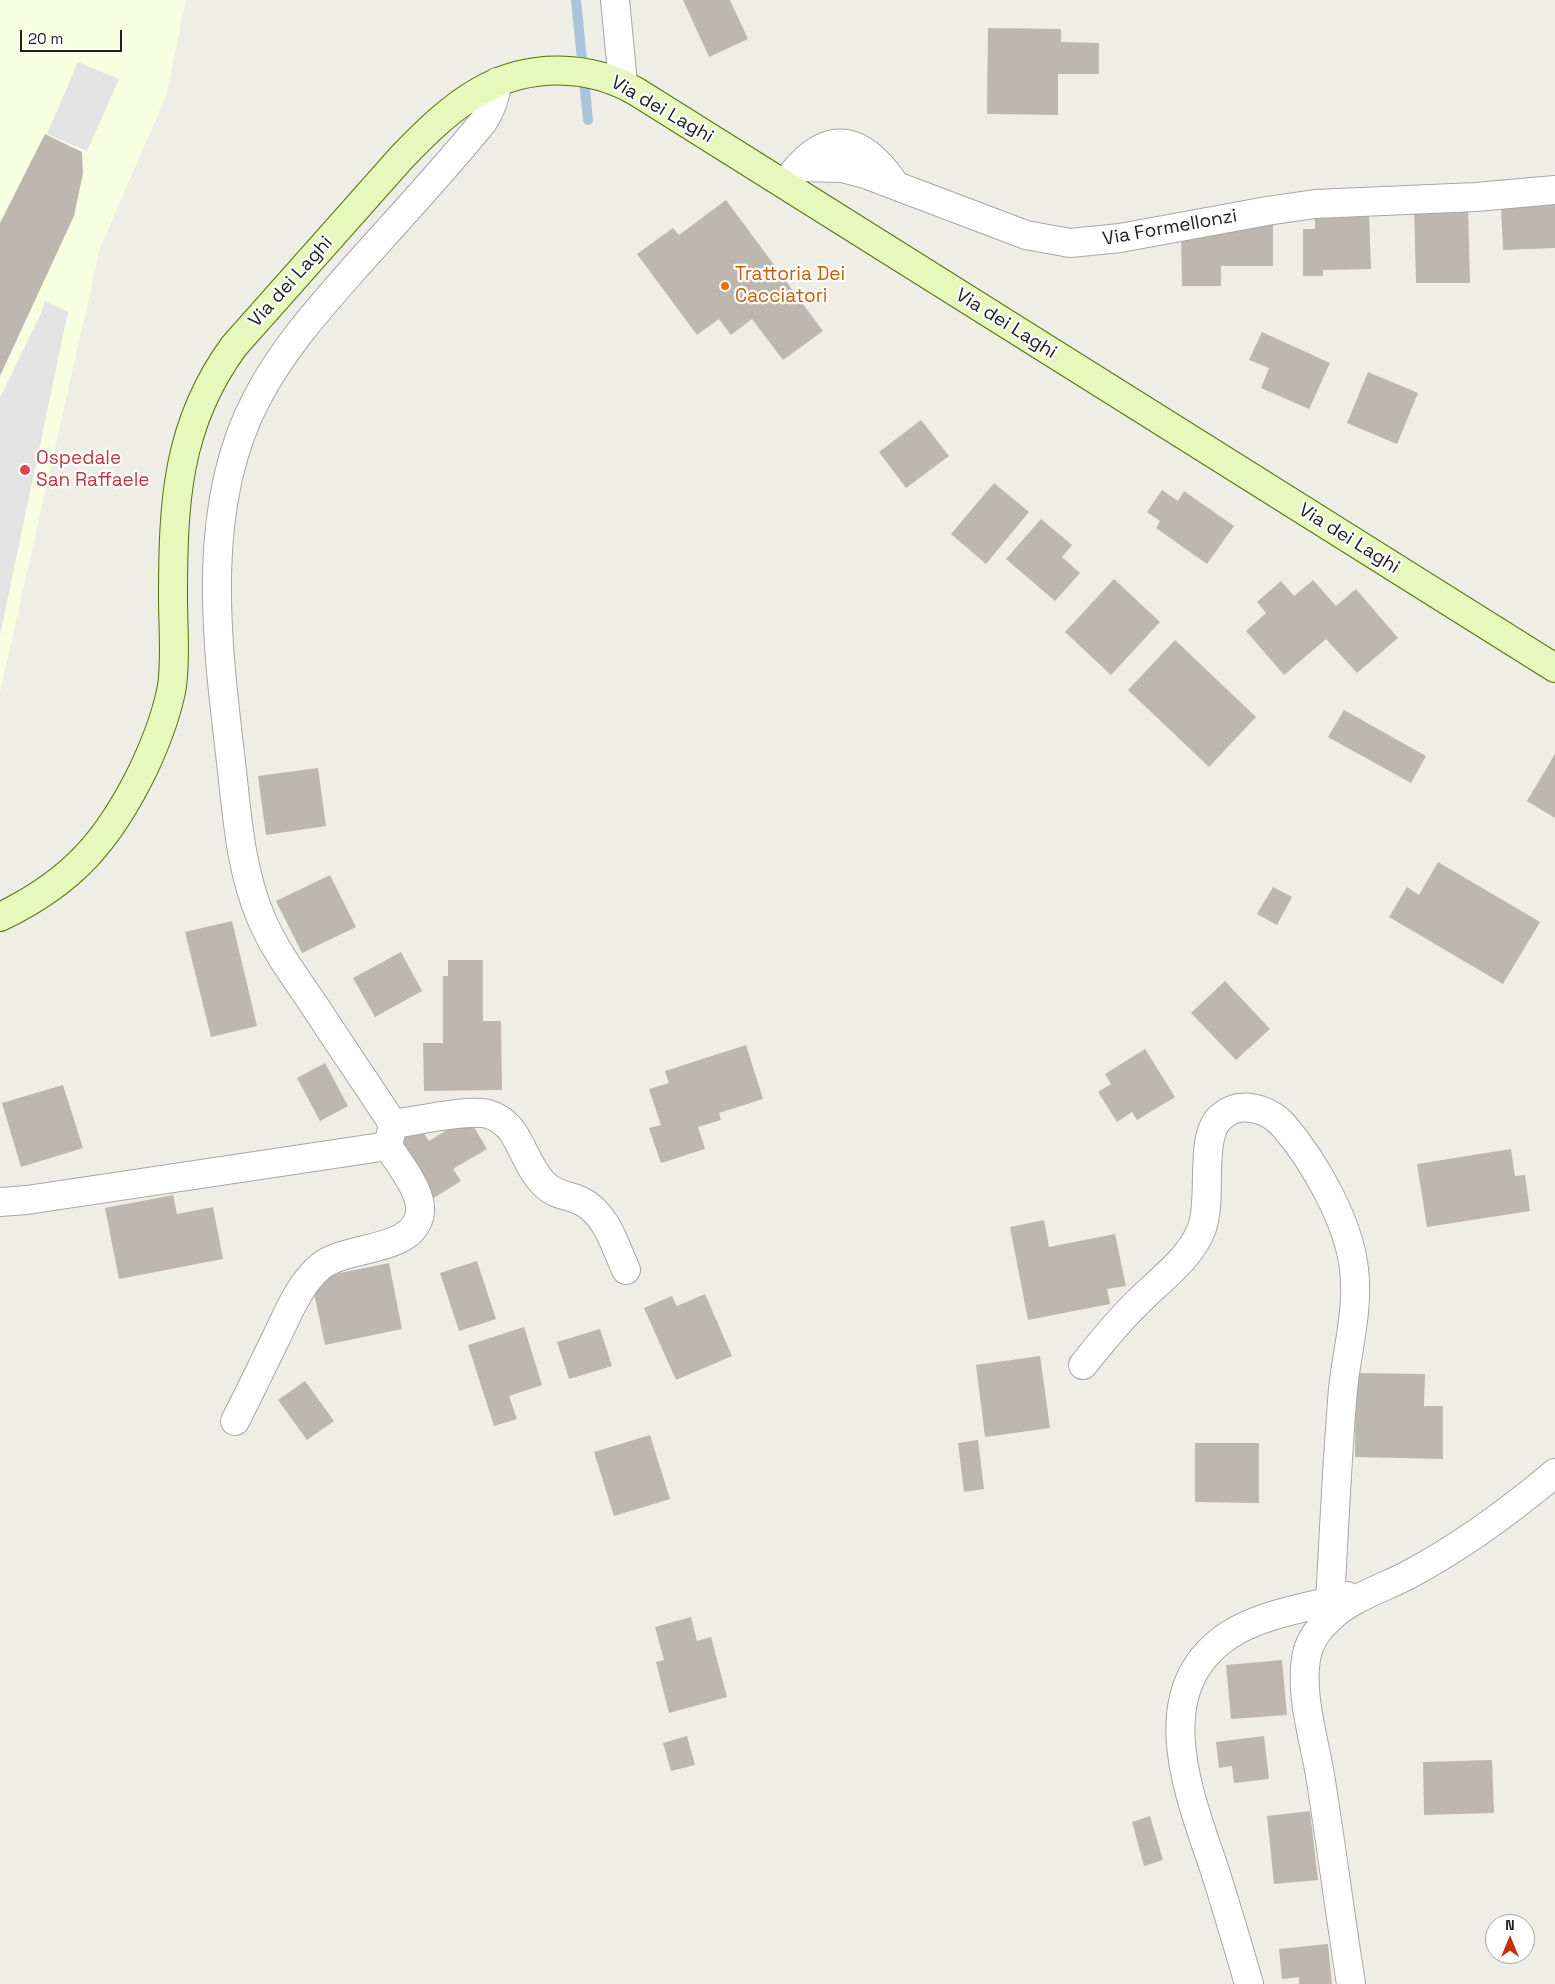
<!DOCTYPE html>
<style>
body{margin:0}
#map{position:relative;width:1555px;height:1984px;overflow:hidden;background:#efeee6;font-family:"Space Grotesk",sans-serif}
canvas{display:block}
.north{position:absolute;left:1485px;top:1914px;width:50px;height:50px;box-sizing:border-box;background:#fff;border:1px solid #a5a5a5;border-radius:50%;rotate:0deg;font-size:14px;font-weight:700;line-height:20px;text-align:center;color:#1f1f1f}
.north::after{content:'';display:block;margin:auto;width:18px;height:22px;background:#c52e09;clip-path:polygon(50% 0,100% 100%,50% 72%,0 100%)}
.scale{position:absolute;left:20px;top:30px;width:102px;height:22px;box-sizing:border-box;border:2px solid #1f1f1f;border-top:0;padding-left:6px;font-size:15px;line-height:18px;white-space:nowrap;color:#1f1f1f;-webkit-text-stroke:4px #fff;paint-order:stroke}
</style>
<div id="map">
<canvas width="1555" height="1984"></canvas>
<div class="north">N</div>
<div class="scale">20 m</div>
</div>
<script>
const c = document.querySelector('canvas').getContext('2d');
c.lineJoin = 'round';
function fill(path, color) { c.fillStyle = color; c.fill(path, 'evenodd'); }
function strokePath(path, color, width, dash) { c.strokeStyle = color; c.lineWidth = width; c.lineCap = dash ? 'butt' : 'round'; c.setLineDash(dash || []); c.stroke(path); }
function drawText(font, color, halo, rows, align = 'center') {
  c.font = font + ' "Space Grotesk",sans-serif'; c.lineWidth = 4.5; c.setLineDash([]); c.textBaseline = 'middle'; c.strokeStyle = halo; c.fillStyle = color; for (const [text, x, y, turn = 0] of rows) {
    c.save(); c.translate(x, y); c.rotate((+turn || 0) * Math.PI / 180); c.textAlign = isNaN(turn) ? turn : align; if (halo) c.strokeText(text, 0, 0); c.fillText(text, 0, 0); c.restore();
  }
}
fill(new Path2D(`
 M0 0H186L166 96 100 248 0 692Z`), '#f8fee0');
fill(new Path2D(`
 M78 62 119 79 87 151 47 134Z
 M45 301 68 312 0 635V398L41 313Z`), '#e3e3e3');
strokePath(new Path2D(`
 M576 0 588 120`), '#a8c5db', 10);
fill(new Path2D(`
 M683 0H730L748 39 709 57Z
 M988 28 1061 29V42L1099 43V74H1058V115L987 114Z
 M45 134 82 152 83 173 74 216 0 376V223Z
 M726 200 823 331 783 360 752 319 731 335 719 319 697 335 637 254 673 228 679 235Z
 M1555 204V248L1503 250 1501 206Z
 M1468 206 1470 283H1416L1414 207Z
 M1369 211 1371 269 1323 270V276H1303V229H1315V213Z
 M1273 223V266H1221V286H1182L1181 234Z
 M1262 332 1330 363 1309 409 1261 388 1269 368 1249 360Z
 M1368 372 1418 393 1397 444 1347 423Z
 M921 420 949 456 906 488 879 452Z
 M994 483 1029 512 986 564 951 534Z
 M1162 490 1178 501 1184 491 1234 526 1207 564 1156 528 1160 521 1147 512Z
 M1041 519 1072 545 1062 557 1080 573 1055 601 1006 559Z
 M1114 579 1160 622 1111 675 1065 632Z
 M1313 580 1336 606 1356 589 1398 638 1357 673 1326 639 1284 675 1246 631 1266 613 1257 602 1281 581 1294 596Z
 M1175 640 1256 717 1209 767 1128 690Z
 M1344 710 1426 756 1411 783 1328 737Z
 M1555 754V818L1527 801Z
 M318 768 326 826 266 835 258 776Z
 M1438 862 1540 922 1503 984 1389 917 1407 887 1419 895Z
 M330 875 356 927 302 953 276 901Z
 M1273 887 1292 897 1277 925 1257 914Z
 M232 921 257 1026 211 1037 185 932Z
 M401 952 422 991 375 1017 353 978Z
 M448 960H483V1021H501L502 1090 424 1091 423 1043H443V976H448Z
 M1225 981 1270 1029 1236 1060 1191 1013Z
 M746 1045 763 1099 719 1113 721 1120 698 1127 705 1149 661 1163 649 1128 661 1125 649 1089 669 1083 665 1071Z
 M1145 1049 1175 1097 1137 1120 1132 1112 1117 1122 1098 1092 1111 1084 1105 1074Z
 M325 1063 348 1106 320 1121 297 1078Z
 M63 1085 83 1148 21 1167 2 1103Z
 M468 1117 487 1149 453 1169 461 1181 432 1199 396 1142 420 1127 429 1141Z
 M1511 1149 1515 1176 1525 1175 1530 1211 1427 1227 1417 1164Z
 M173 1195 177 1214 213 1207 223 1259 119 1279 105 1208Z
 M1044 1220 1049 1247 1115 1234 1126 1286 1107 1289 1110 1304 1028 1320 1010 1227Z
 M477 1261 496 1319 459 1331 440 1273Z
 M389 1263 402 1329 325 1345 311 1279Z
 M705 1294 732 1356 676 1380 644 1308 672 1296 677 1306Z
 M524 1327 542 1385 509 1396 517 1419 494 1426 468 1345Z
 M600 1329 612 1366 569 1379 557 1342Z
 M1040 1356 1050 1428 985 1437 976 1365Z
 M1356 1373 1425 1374 1424 1406H1443V1459L1355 1457Z
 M305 1381 334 1421 307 1440 278 1400Z
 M650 1435 670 1499 614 1516 594 1452Z
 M978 1440 984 1489 964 1492 958 1443Z
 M1195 1443H1259V1503L1195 1502Z
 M691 1617 697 1641 711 1637 727 1697 669 1713 656 1662 664 1660 655 1627Z
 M1282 1660 1287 1715 1231 1719 1226 1665Z
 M687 1736 695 1765 671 1771 663 1743Z
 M1264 1736 1269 1779 1234 1783 1232 1766 1219 1768 1216 1742Z
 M1492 1760 1494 1813 1424 1815 1423 1762Z
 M1310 1811 1318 1880 1274 1884 1267 1816Z
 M1150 1816 1163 1860 1144 1866 1132 1822Z
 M1328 1944 1332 1984H1299V1977L1282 1979 1279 1949Z`), '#bcb7af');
const minor = new Path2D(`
 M615 0 623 83
 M798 167 842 168 865 174 1026 235 1070 243 1120 238 1267 211 1315 204 1476 197 1555 190
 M793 173C830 127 863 138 894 183
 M393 1124C416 1121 468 1109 488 1114 499 1117 508 1125 514 1134 524 1150 530 1170 544 1184 554 1195 569 1195 581 1201 607 1214 615 1246 626 1270
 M0 1202 27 1200 388 1146
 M1083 1365C1100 1344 1117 1322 1137 1303 1159 1280 1190 1260 1202 1228 1213 1197 1198 1134 1222 1116 1241 1100 1269 1109 1284 1126 1314 1161 1349 1222 1354 1269 1359 1309 1347 1350 1343 1389 1337 1460 1334 1531 1330 1602
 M235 1421C249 1394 262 1367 275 1340 288 1314 299 1284 321 1266 346 1246 406 1252 418 1220 428 1198 400 1165 388 1146L393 1124C367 1084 340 1045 314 1005 295 977 274 949 261 918 240 868 237 814 231 762 217 644 199 507 257 398 283 348 322 305 359 263 401 216 444 170 483 122 492 108 496 97 497 82
 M1249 1984C1238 1946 1227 1909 1215 1871 1190 1796 1145 1691 1229 1635 1265 1612 1307 1609 1347 1596
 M1351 1984C1340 1914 1331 1844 1320 1775 1314 1739 1300 1695 1306 1659 1308 1643 1318 1629 1330 1618 1352 1597 1384 1588 1410 1574 1462 1546 1510 1511 1555 1473`);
const secondary = new Path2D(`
 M0 917C73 882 109 840 144 768 156 742 167 715 172 686 176 657 173 628 173 599 173 504 176 425 234 346L401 158C425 133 450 108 480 91 529 63 589 64 637 92L1555 668`);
strokePath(minor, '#a6a6a6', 30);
strokePath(secondary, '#52720a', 30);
strokePath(minor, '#fff', 28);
strokePath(secondary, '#e8f7bc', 28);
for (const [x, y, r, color] of [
 [725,286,5,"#e8710a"],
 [25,470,6,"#e0444e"]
]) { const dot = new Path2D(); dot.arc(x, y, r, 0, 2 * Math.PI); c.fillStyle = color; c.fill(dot); strokePath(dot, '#fff', 2); }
drawText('19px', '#1f1f1f', '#fff', [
 ["Via dei Laghi",662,110,30],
 ["Via Formellonzi",1170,228,-10],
 ["Via dei Laghi",291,282,-48],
 ["Via dei Laghi",1006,324,32],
 ["Via dei Laghi",1349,539,32]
]);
drawText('19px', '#c56008', '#fff', [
 ["Trattoria Dei",735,275],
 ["Cacciatori",735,297]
], 'left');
drawText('19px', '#be3a42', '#fff', [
 ["Ospedale",36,459],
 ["San Raffaele",36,481]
], 'left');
</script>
